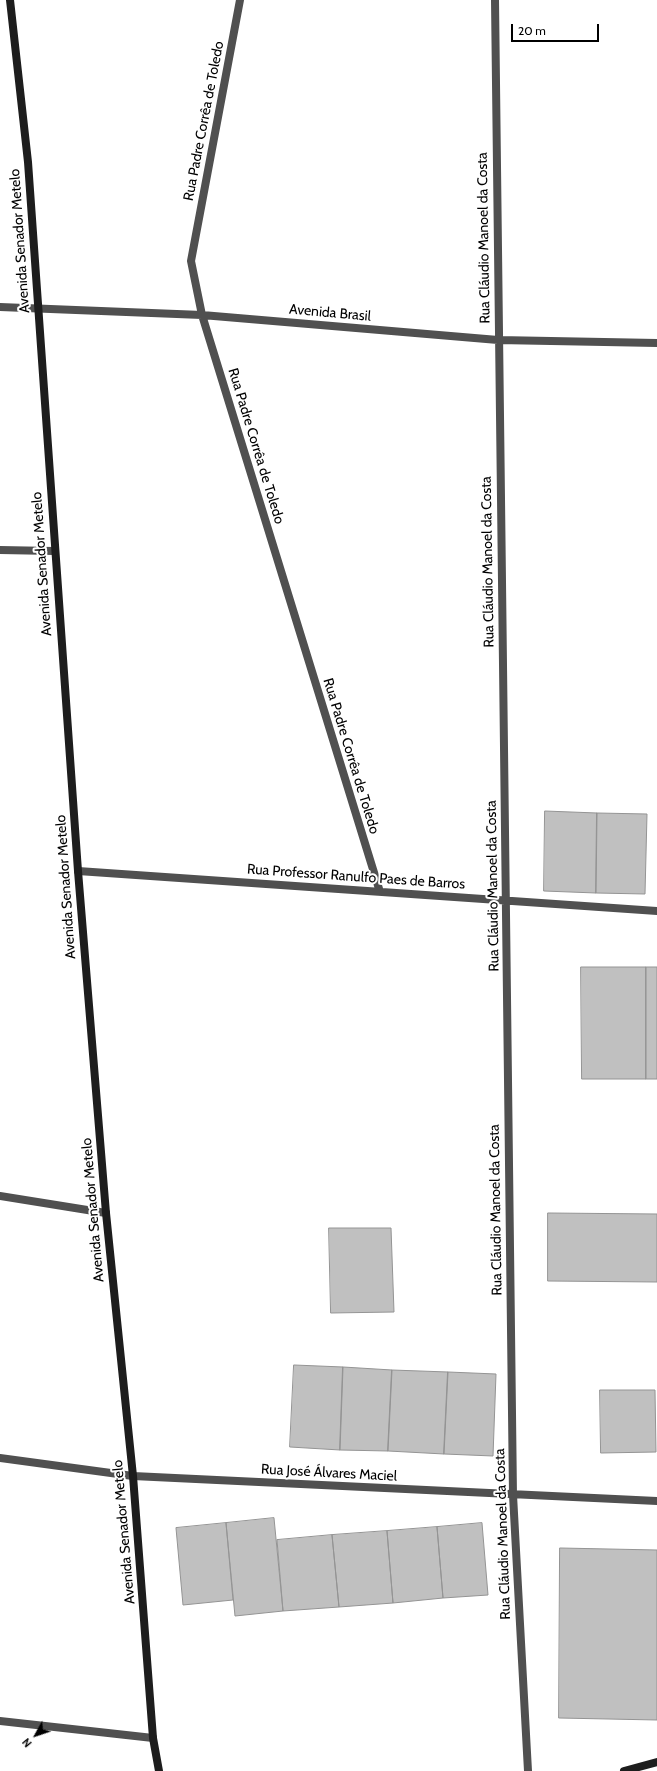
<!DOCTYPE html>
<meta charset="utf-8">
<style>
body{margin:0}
#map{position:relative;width:657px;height:1771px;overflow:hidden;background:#fff;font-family:Cabin,sans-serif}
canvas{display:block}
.north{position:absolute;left:16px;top:1715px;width:40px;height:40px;-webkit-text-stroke:3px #fff;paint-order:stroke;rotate:230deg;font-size:11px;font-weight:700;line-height:16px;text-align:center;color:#000}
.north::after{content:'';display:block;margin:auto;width:14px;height:18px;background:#000;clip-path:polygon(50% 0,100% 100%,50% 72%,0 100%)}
.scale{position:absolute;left:511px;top:24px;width:88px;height:18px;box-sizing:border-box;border:2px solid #000;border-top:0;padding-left:5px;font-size:12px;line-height:14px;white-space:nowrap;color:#000;-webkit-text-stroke:3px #fff;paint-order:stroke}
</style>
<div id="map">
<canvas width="657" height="1771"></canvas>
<div class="north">N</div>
<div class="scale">20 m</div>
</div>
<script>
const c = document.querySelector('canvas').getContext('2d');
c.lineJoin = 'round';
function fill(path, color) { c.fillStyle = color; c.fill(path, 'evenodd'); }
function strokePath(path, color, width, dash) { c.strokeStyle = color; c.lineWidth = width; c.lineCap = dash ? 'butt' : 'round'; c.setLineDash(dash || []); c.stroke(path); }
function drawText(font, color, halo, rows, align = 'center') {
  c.font = font + ' Cabin,sans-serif'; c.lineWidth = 4; c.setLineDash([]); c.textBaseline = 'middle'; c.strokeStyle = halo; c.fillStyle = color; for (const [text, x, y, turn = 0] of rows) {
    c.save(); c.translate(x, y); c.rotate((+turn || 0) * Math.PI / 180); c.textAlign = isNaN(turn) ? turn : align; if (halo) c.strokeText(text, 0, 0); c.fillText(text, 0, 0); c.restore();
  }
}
const building = new Path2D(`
 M545 811 597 813 596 893 544 891Z
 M597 813 647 814 645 894 596 893Z
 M581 967H646V1079H582Z
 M646 967H657V1079H646Z
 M548 1213 657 1214V1282L548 1281Z
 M329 1228H391L394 1312 331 1313Z
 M294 1365 343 1367 340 1450 290 1447Z
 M343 1367 392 1370 388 1451 340 1450Z
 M392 1370 448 1372 444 1454 388 1451Z
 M448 1372 496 1374 493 1456 444 1454Z
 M600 1390H655L656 1452 601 1453Z
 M274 1518 283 1611 235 1616 226 1523Z
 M226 1523 233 1600 183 1605 176 1528Z
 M482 1523 488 1595 443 1598 437 1527Z
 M437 1527 443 1598 393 1603 387 1531Z
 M387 1531 393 1603 339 1607 332 1535Z
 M332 1535 339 1607 283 1611 277 1540Z
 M560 1548 657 1550V1720L559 1718Z`);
fill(building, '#c0c0c0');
strokePath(building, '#949494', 1);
strokePath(new Path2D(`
 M240 0 191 261 202 315 380 892
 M495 0 513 1495 528 1771
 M0 307 202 315 498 340 657 343
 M0 550 54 551
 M78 871 657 911
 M0 1196 106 1213
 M0 1458 133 1476 657 1501
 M0 1721 153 1738`), '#505050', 8);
strokePath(new Path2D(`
 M10 0 28 162 78 871 106 1213 133 1476 153 1738 159 1771
 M624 1771 657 1762`), '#1d1d1d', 8);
drawText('14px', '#000', '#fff', [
 ["Rua Padre Corrêa de Toledo",204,121,-79],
 ["Rua Cláudio Manoel da Costa",484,238,-91],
 ["Avenida Senador Metelo",20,241,-94],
 ["Avenida Brasil",330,313,5],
 ["Rua Padre Corrêa de Toledo",256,446,73],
 ["Rua Cláudio Manoel da Costa",488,562,-91],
 ["Avenida Senador Metelo",42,564,-94],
 ["Rua Padre Corrêa de Toledo",351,756,73],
 ["Rua Professor Ranulfo Paes de Barros",356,877,4],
 ["Rua Cláudio Manoel da Costa",493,886,-91],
 ["Avenida Senador Metelo",66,887,-94],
 ["Avenida Senador Metelo",93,1210,-95],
 ["Rua Cláudio Manoel da Costa",496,1210,-91],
 ["Rua José Álvares Maciel",329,1473,3],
 ["Avenida Senador Metelo",124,1532,-95],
 ["Rua Cláudio Manoel da Costa",503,1534,-92]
]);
</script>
